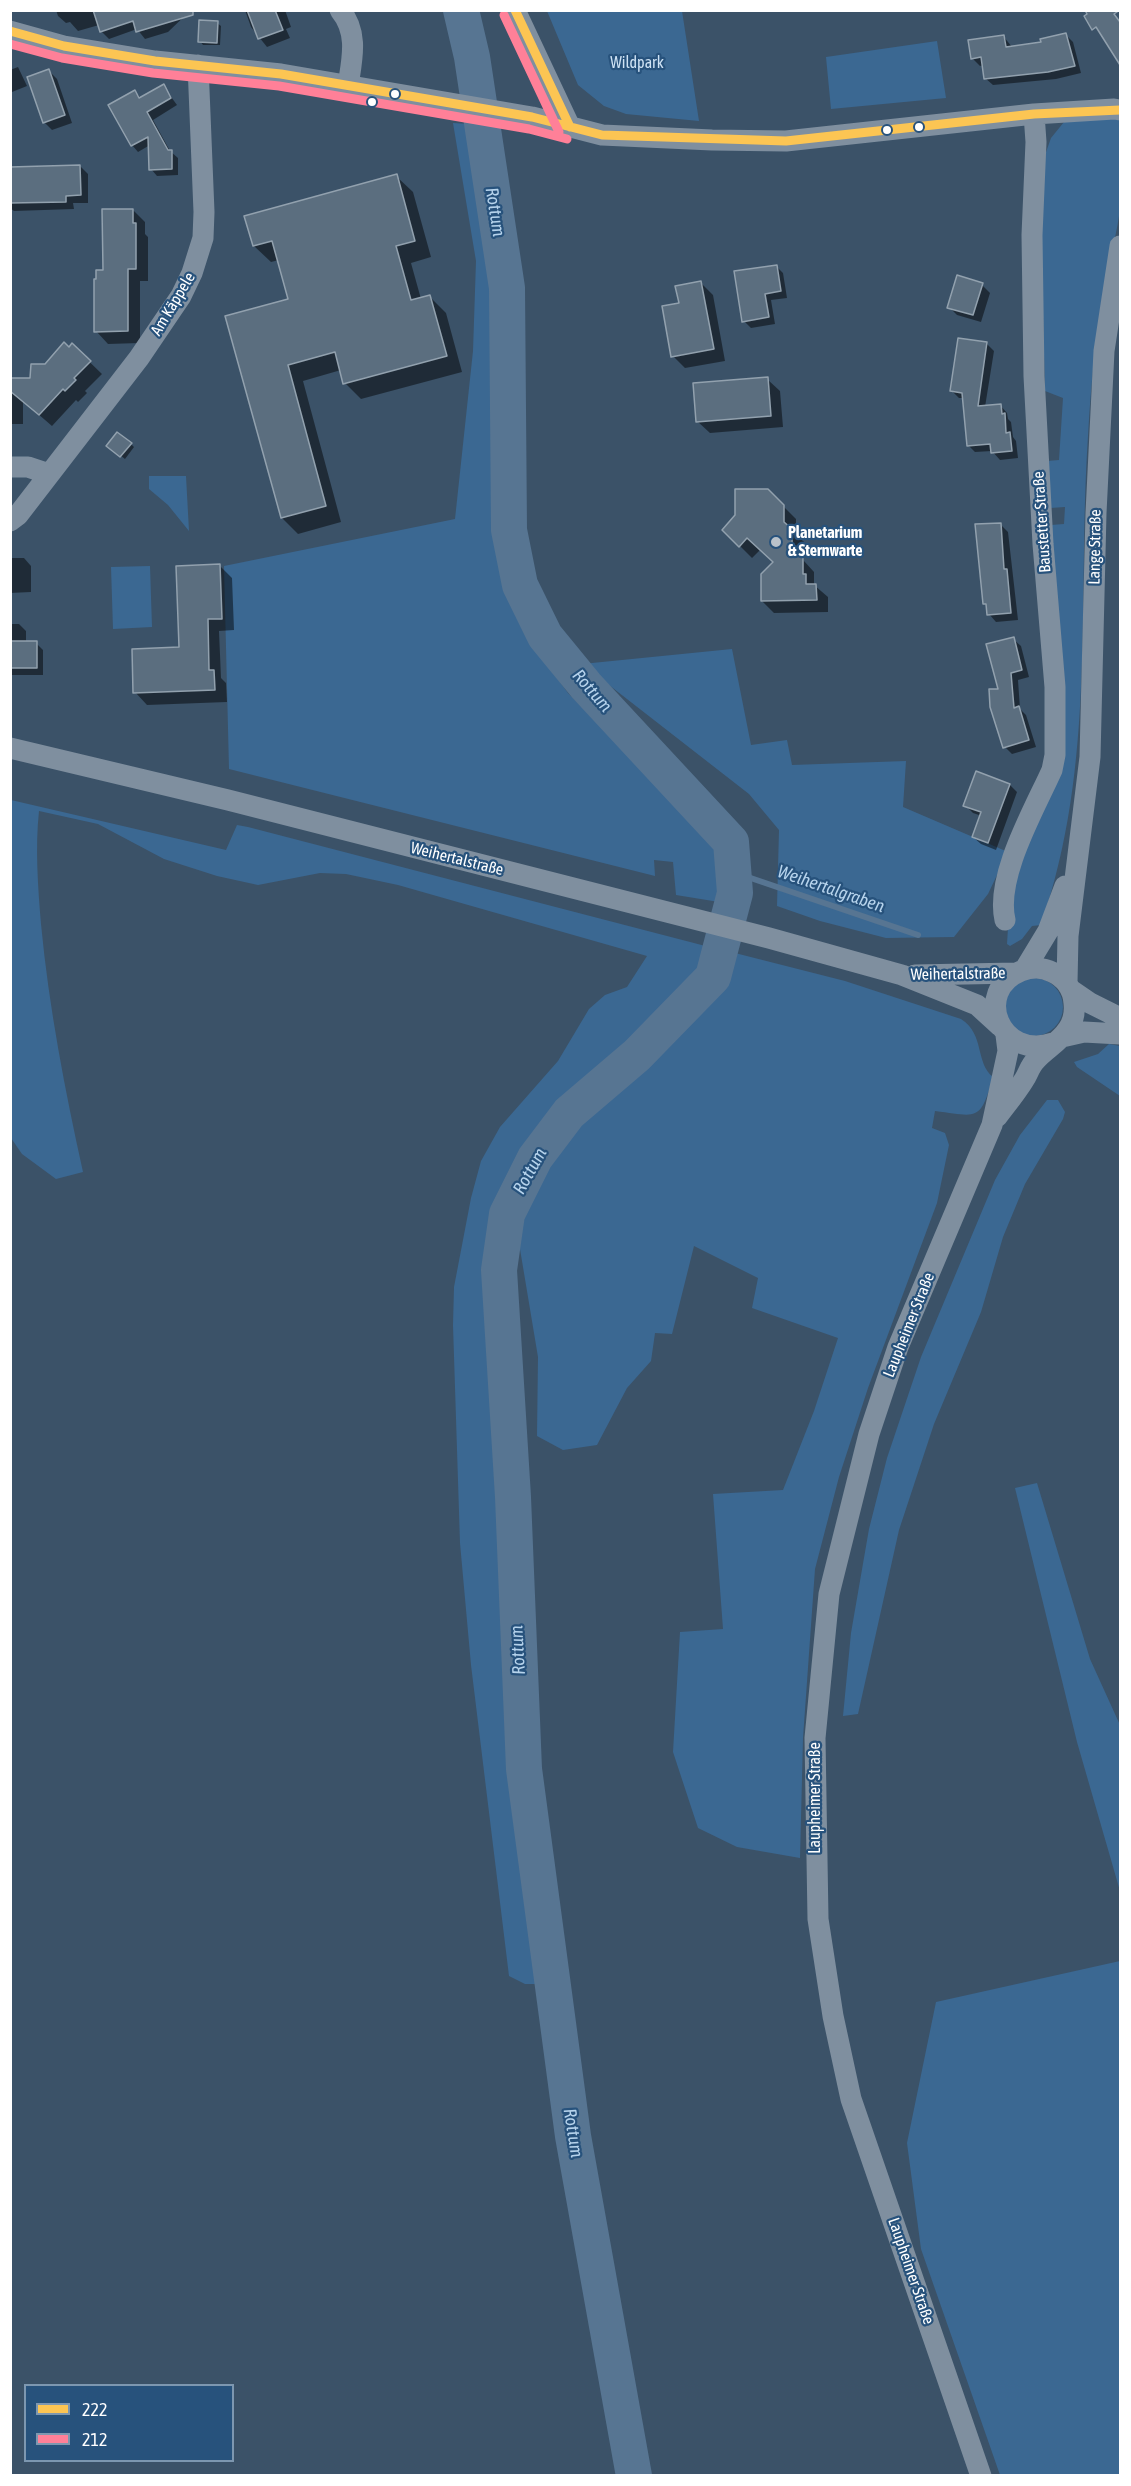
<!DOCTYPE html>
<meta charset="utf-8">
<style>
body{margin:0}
#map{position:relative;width:1131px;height:2486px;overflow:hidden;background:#3b5268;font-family:"Asap Condensed",sans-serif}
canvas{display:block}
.frame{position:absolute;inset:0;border:12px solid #fff;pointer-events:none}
.legend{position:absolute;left:24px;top:2384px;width:210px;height:78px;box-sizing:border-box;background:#27527c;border:2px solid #7d97b0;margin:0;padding:8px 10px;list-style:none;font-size:18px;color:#fff}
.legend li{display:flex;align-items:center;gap:12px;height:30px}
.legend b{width:30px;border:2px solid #7d97b0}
</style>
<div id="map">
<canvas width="1131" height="2486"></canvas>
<div class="frame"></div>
<ul class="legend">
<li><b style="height:8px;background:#fcc553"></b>222</li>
<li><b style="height:8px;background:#ff8098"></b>212</li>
</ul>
</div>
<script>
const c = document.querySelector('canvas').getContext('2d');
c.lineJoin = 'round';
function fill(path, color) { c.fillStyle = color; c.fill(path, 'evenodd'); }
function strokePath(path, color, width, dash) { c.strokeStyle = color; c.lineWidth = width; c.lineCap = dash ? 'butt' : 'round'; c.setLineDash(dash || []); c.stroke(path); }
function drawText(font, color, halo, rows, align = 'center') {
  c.font = font + ' "Asap Condensed",sans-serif'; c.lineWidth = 4.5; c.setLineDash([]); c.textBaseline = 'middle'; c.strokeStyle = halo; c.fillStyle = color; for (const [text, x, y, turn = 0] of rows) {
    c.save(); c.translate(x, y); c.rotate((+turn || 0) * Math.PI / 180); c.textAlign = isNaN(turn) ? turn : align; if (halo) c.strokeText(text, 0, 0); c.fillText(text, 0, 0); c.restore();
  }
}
fill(new Path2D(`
 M547 11H682L699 121 626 114 604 106 578 85Z
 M937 41 946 98 831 109 826 57Z
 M1116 118 1120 121C1120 149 1123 179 1120 207 1118 231 1110 255 1106 278 1096 330 1091 383 1088 436 1077 603 1097 763 1041 925L1032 926 1022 939 1010 946 1007 944 1011 879 1052 784 1051 525 1064 524 1065 507 1050 508 1047 461 1059 460 1063 398 1045 391 1041 243 1045 155 1051 138 1064 122Z
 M453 123 469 124 488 235 496 302 500 378 499 503 507 594 525 635 568 693 716 843 720 860 719 902 676 895 673 862 654 860 655 876 229 769 224 566 455 519 473 351 476 261Z
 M149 476H186L189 531 168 505 149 489Z
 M150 566 152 627 113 629 111 567Z
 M732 649 751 745 787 740 792 765 906 761 903 807 1008 852 988 894 954 937 886 938 820 921 777 906 779 830 749 794 582 664Z
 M11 800 226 850 237 825 248 827 717 949 699 973 648 1021 621 1054 571 1102 520 1162 502 1203 493 1239 490 1284 489 1370 525 1859 542 1984H525L509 1976 471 1665 460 1543 453 1325 454 1287 471 1198 481 1161 500 1127 558 1061 589 1009 605 995 627 987 647 956 398 885 346 874 320 873 258 885 217 876 164 859 98 824 39 811C35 848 38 887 41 924 49 1008 65 1090 83 1172L56 1179 22 1154 11 1138Z
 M735 953 845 981 961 1019C985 1034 975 1063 993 1077 980 1123 977 1116 935 1111L932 1128 945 1133 949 1145 937 1203 868 1388 839 1477 815 1569 803 1738 800 1858 737 1847 698 1828 673 1752 680 1632 723 1629 713 1494 783 1490 814 1411 838 1338 752 1308 758 1278 694 1246 672 1334 655 1333 651 1361 627 1388 597 1445 563 1450 537 1436 538 1357 517 1231 527 1194 564 1133 698 1011 727 976Z
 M1005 1007a29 29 0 1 1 58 0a29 29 0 1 1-58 0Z
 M1109 1044 1120 1046V1096L1077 1067 1074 1062 1098 1054Z
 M1047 1100H1058L1065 1112 1063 1119 1025 1184 1003 1237 981 1312 934 1424 899 1530 858 1714 843 1716 851 1633 869 1529 887 1458 921 1357 995 1180 1020 1135Z
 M1037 1483 1090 1659 1120 1725V1891L1077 1742 1015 1488Z
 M1120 1961V2475H1000L921 2249 907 2143 936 2002Z`), '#3b6892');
fill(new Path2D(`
 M56 10H191L168 32 145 39 137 29 109 39 101 31 99 25 78 31 70 22 66 23 58 16Z
 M245 10H285L291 27 286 29 290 38 267 47 251 27Z
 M1086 16 1115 17 1120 22V58Z
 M217 23 221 26 220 45H203L200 41Z
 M1066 35 1073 42 1081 73 1056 79 993 85 985 78 984 65 980 66 972 58 1004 37 1012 47 1043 43Z
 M18 67 27 86 12 92 10 70Z
 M49 71 57 79 72 123 52 130 44 122Z
 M163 86 177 105 153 120 170 151 178 158V175L157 176 151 169 150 145 138 152 132 145 135 92 141 98Z
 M80 166 88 174V203H73L74 209 14 211 10 208V168Z
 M396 176 413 192 431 257 411 263 421 299 430 297 446 313 462 372 361 399 345 383 341 370 303 381 341 522 298 534 282 518 290 300 279 260 271 262 254 246 246 217Z
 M133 210 145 222V234L148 237V281H140V343L108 344 96 331 104 271Z
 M776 266 783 273 787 298 771 300 775 324 751 328 744 321Z
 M701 283 713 295 725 361 685 368 673 356 680 304Z
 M982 285 990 293 981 322 957 315 949 307Z
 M987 344 994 351 985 407 1000 405 1007 413 1008 419 1011 422 1013 437 1016 441 1018 458 1000 460 992 451 975 452 968 445 964 398H959L952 391Z
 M72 345 102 374 85 391 87 393 78 402 76 400 52 426 23 401V424H10V379H32L45 365Z
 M767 379 780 391 783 427 710 433 697 421Z
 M131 444 134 447 125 459 112 449Z
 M767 490 796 519V534L804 542V561L814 572V585L828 597V612L774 613 762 601 775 563 761 549 752 558 724 530Z
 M1001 525 1008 532 1018 620 996 622 989 614 988 607 984 603Z
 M10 558H24L31 566V592L10 593Z
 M220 566 232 578 234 630 219 631 221 678 226 683 227 702 147 705 135 692 181 648Z
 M10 624H19L26 631V643H36L43 650V675H10Z
 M1013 639 1021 646 1029 677 1018 680 1020 709 1026 715 1036 747 1012 754 1005 747 1000 690Z
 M1010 785 1017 792 996 850 981 844 973 837 982 816 973 813 965 805Z`), '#0007');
strokePath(new Path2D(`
 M733 872 918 935`), '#577592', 6);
strokePath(new Path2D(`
 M461 10 472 57 507 288 509 530 520 585 545 636 586 686 731 842 735 893 713 977 637 1055 569 1113 535 1158 507 1214 499 1270 513 1497 524 1769 573 2136 634 2476`), '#577592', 36);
const building = new Path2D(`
 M93 10H193V15L136 32 133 21 100 32Z
 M247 10H275L283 30 258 39Z
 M1085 10H1120L1114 14 1120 22V65L1096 27 1092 30 1084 16 1087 14Z
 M199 20 218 21 217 43 198 42Z
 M1066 33 1075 66 1048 72 984 79 981 57 971 59 968 40 1004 35 1006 47 1041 42 1040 39Z
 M49 69 65 115 43 123 27 77Z
 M164 84 171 98 147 112 168 150H172V169L149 170 148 137 131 146 108 105 135 90 139 98Z
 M80 165 81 195 66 196V202L10 203V167Z
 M397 174 415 241 396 246 411 300 430 295 447 356 343 384 335 352 288 365 326 506 281 518 225 316 288 299 272 241 253 246 244 216Z
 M102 209H133V223H136V269H128V331L94 332V279H96V270H103Z
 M777 265 781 291 765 294 769 317 742 322 734 271Z
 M957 275 983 283 973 315 947 308Z
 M701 281 714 349 671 357 662 306 679 303 675 286Z
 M958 338 987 342 978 406 1001 404 1002 414 1005 413 1006 433 1010 432 1012 451 991 453 990 444 967 446 962 393 950 391Z
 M64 342 69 347 72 343 91 361 74 378 76 380 65 391 63 389 39 415 10 391V378H30L31 364H45Z
 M768 377 771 416 696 422 693 383Z
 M117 432 132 443 120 457 106 446Z
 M735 489H768L784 505V522L792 529V548L803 558V574H806V584H816L817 600 761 601V574L773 562 747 538 739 547 722 530 735 515Z
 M1001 523 1004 569H1007L1011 613 987 615 986 604H983L975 524Z
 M220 564 222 619H208L209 670H214L215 690 133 693 132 649 179 647 176 566Z
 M1014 637 1022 670 1011 673 1014 708 1019 706 1029 740 1003 748 990 707 989 689H998L986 644Z
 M10 641H37V668H10Z
 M976 771 1010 784 988 843 972 837 981 812 963 806Z`);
fill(building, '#5b6e7f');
strokePath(building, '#92a1ae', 1.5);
strokePath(new Path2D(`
 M340 10C359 33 352 59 348 86
 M515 10 570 127
 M10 31 64 46 155 61 281 74 532 117 602 135 712 140 786 141 1034 114 1114 109 1120 110
 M10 467H28L49 474
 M10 521 18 515 139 358 181 296 192 273 203 238 204 212 198 65
 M10 748 228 800 769 938 902 975 977 1005 1000 1026
 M1005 920C995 877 1034 810 1052 770L1055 755V687L1043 544 1034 376 1032 235 1036 142 1034 114
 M1025 969 1048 931 1065 886
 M915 975 1015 973
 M1067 983 1068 936 1090 757 1096 513 1104 351 1120 246
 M1071 990 1090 1003 1120 1018
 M1062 1037 1084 1032 1120 1034
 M997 1117C1006 1105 1016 1093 1024 1080 1028 1074 1030 1066 1035 1061 1045 1049 1060 1042 1068 1029 1073 1022 1075 1012 1074 1003 1073 989 1065 978 1052 972 1043 967 1031 967 1021 971 972 991 1000 1061 1053 1043
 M981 2476 851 2099 833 2016 818 1919 815 1738 829 1594 869 1434 898 1347 992 1125 1008 1051 1006 1035`), '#7f8f9f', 21);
strokePath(new Path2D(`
 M515 10 570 127
 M10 31 64 46 155 61 281 74 532 117 602 135 786 141 1034 114 1120 110`), '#fcc553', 9);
strokePath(new Path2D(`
 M504 15 559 132
 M10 44 62 58 153 73 279 86 529 129 567 139`), '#ff8098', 9);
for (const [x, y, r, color] of [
 [395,94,5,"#fff"],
 [372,102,5,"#fff"],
 [919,127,5,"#fff"],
 [887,130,5,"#fff"],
 [776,542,6,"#bac2ca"]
]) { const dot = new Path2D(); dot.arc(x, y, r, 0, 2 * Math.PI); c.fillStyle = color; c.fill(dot); strokePath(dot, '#27527c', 2); }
drawText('16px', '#cee2f4', '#27527c', [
 ["Wildpark",637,63]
]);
drawText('16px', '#fff', '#27527c', [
 ["Am Käppele",173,304,-59],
 ["Baustetter Straße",1042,522,-94],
 ["Lange Straße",1095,547,-89],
 ["Weihertalstraße",457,859,14],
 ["Weihertalstraße",958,974,-1],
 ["Laupheimer Straße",909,1325,-68],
 ["Laupheimer Straße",815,1798,-90],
 ["Laupheimer Straße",911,2271,71]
]);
drawText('bold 16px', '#fff', '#27527c', [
 ["Planetarium",788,533],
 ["& Sternwarte",788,551]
], 'left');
drawText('italic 18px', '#b6d3ec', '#27527c', [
 ["Rottum",495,212,81],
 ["Rottum",592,691,49],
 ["Weihertalgraben",831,889,19],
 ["Rottum",530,1171,-61],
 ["Rottum",518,1650,-93],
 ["Rottum",573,2133,81]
]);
</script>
